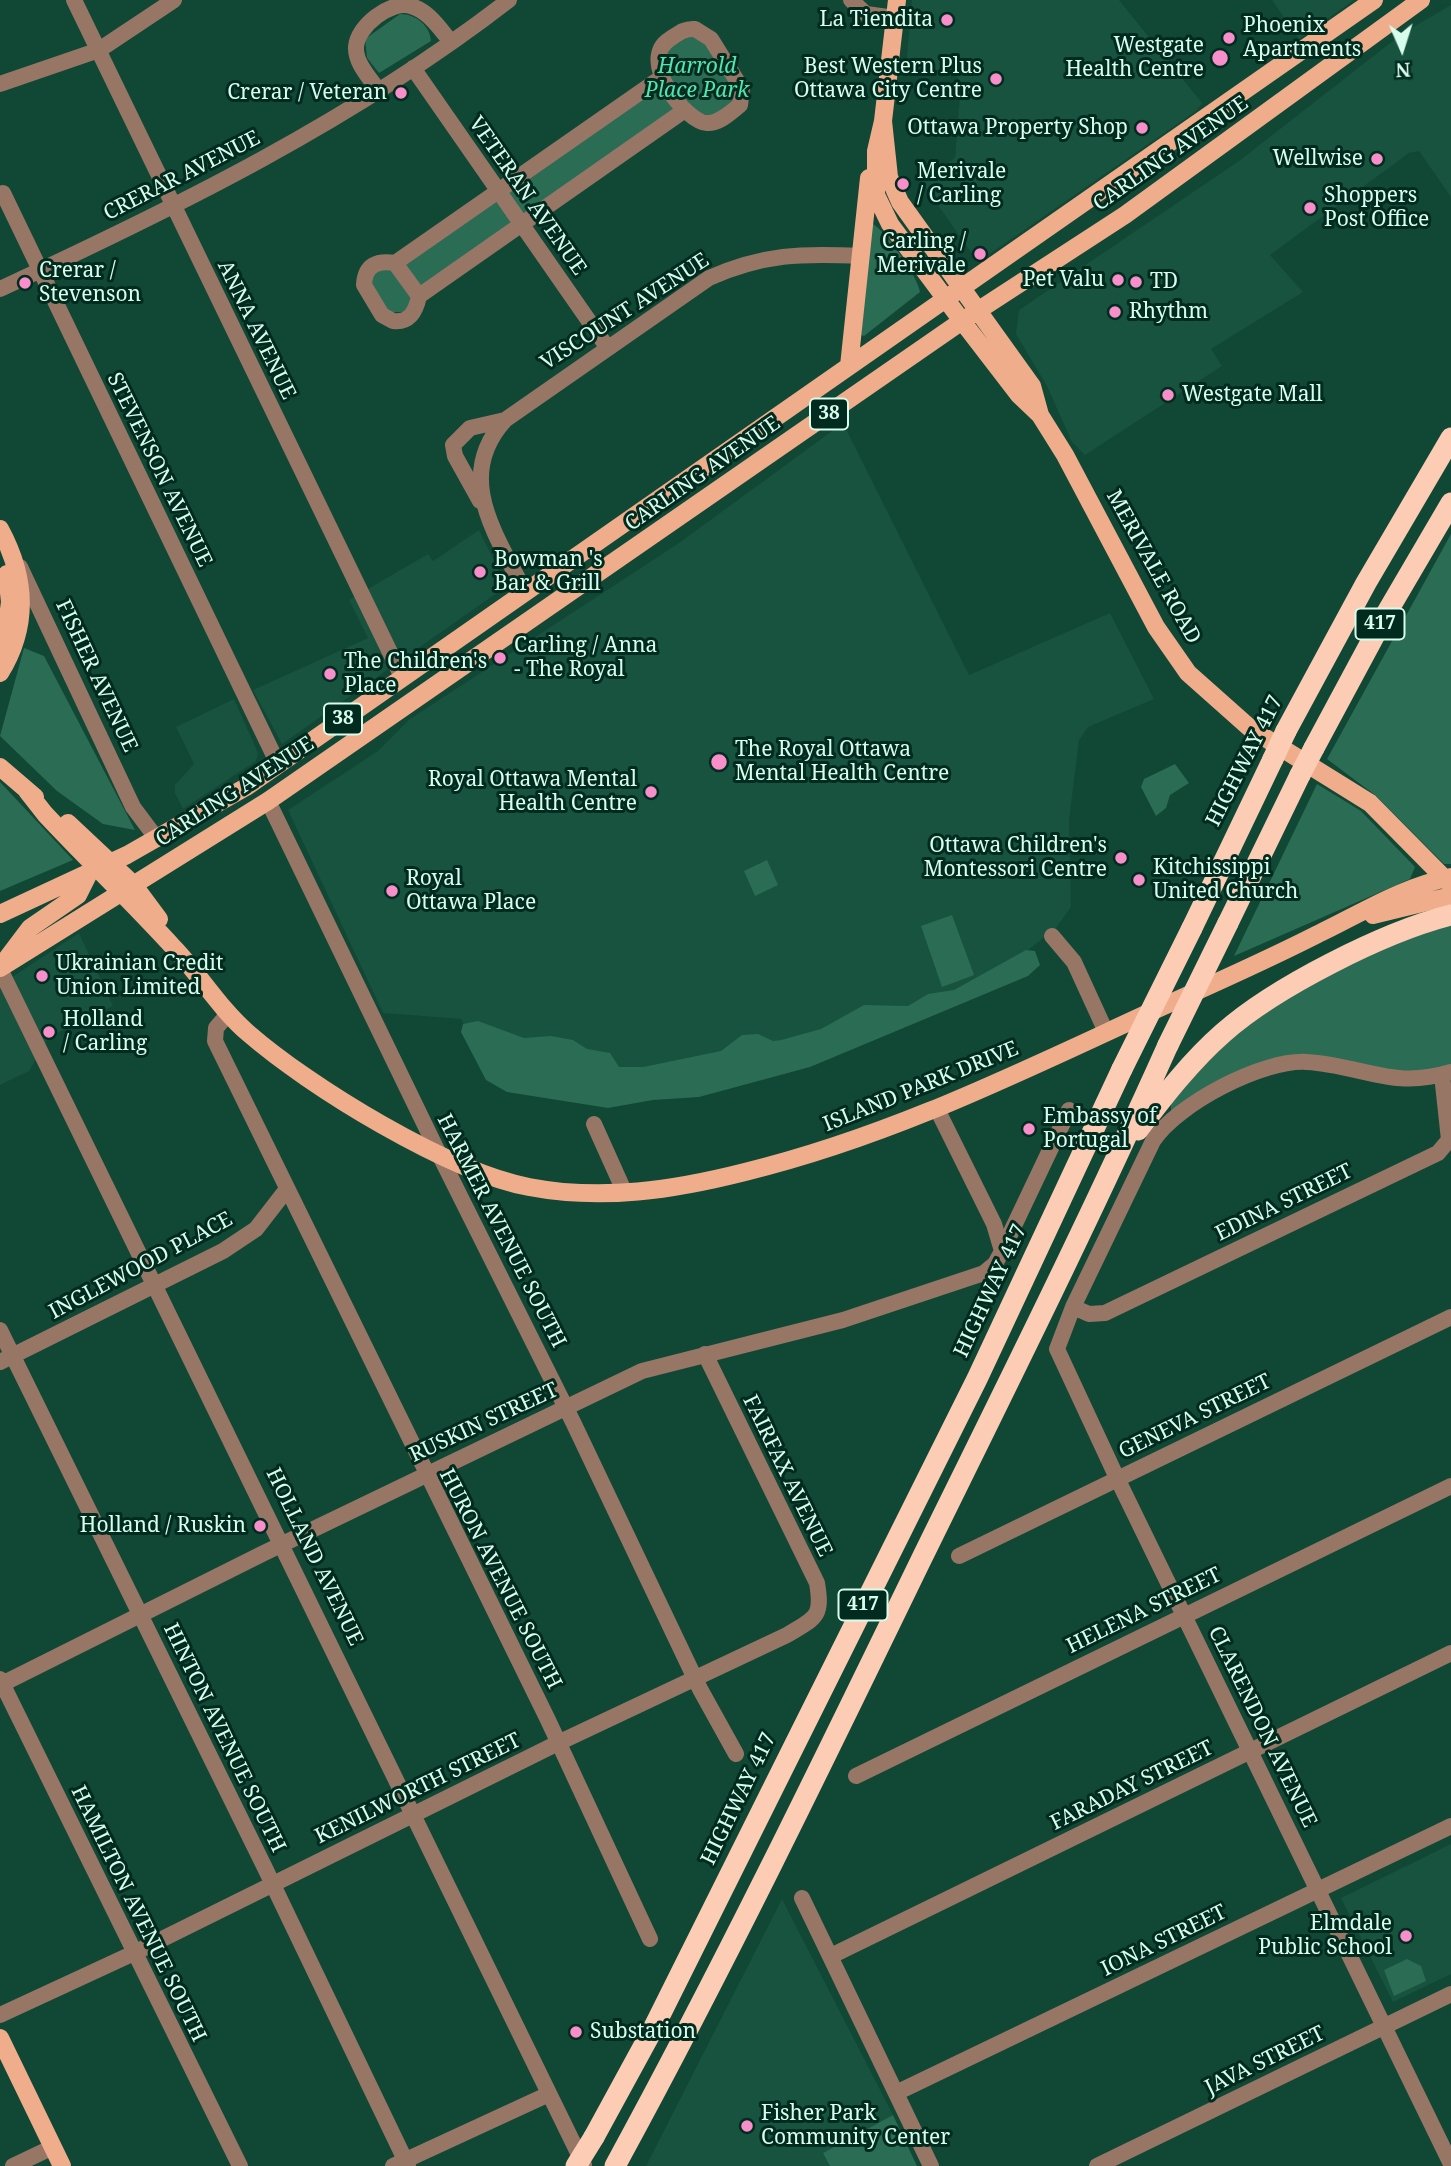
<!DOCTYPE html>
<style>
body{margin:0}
#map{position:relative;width:1451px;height:2166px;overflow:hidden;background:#114735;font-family:"Noto Serif",serif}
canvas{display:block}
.north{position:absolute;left:1367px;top:14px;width:70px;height:70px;-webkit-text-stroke:5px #002b1e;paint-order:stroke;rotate:177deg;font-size:19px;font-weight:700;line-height:28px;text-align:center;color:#d9fded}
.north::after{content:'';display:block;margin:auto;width:24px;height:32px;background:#d9fded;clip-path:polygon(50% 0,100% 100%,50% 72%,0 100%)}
</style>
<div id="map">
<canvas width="1451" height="2166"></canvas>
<div class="north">N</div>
</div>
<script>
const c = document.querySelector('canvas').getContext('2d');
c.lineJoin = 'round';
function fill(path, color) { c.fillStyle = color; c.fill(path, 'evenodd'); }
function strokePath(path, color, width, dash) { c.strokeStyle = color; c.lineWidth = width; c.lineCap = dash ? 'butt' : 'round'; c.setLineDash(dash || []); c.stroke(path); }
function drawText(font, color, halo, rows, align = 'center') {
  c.font = font + ' "Noto Serif",serif'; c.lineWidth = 6; c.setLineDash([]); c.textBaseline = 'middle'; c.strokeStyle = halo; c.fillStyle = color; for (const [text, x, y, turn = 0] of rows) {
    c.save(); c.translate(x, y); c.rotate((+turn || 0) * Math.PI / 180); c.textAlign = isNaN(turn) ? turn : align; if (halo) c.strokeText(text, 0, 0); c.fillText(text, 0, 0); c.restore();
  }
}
fill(new Path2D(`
 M912 0H1119L1202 103 1196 111 978 262 921 181 955 158 961 83 954 72 906 67Z
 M1272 0H1354L1299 39Z
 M1451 5V197L1419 151 1409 153 1270 255 1303 292 1211 349 1222 366 1085 455 1072 442 1047 386 1016 334 1019 310 1239 161 1403 33Z
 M843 423 969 675 1110 613 1154 699 1088 727 1079 740 1069 821 1071 907 1056 928 1000 972 764 1074 494 1079 461 1019 383 1013 288 810 378 751 410 719 679 543Z
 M479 530 504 581 501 590 282 744 253 690 368 638 349 600 428 554 433 561Z
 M234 699 258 753 256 761 183 809 175 793V785L194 764 176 727Z
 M79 933 113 1006 49 1037 29 1071 0 1085V985Z
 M1451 1844V1974L1393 2002 1341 1898Z
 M782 1899 893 2115 824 2153 830 2166H646Z`), '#17533f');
fill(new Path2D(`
 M400 14C415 14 430 25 431 41L379 73 367 58 365 39Z
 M692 35 705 41 735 83 734 102 715 116 694 113 410 305 404 312H389L373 292 371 281 377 271 667 79 663 63 670 48Z
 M871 223C885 229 918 277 920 292L864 336 861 335Z
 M1451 534V864H1444L1375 795 1327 759Z
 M24 648 44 656 135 830 103 824 57 791 0 736Z
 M1175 764 1189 783 1170 795 1166 808 1156 816 1141 787 1144 779Z
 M0 782 73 860 0 891Z
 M1317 784 1361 811 1415 867 1410 879 1234 956Z
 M767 860 778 885 755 896 744 871Z
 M952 915 974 975 942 987 921 926Z
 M1451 919V1077L1299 1066 1259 1076 1171 1122V1104L1182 1088 1212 1053 1262 1011 1363 953Z
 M1026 950 1035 951 1040 965 1028 976 810 1067 699 1097 653 1100 608 1108 507 1092 486 1080 461 1032 463 1024 478 1021 524 1038 551 1036 573 1040 587 1049 610 1053 619 1067H643L721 1051 742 1035 758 1034 773 1041 781 1040 821 1029 864 1005 908 1006 928 994 954 990Z
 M1407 1959 1421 1966 1426 1981 1394 1996 1384 1970Z
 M893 2115 917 2166H830L823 2153Z`), '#2b6c54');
strokePath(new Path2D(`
 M74 0 402 677
 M851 0 866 14 895 18
 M695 29 711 39 742 89 740 105C731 112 719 124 707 123 686 122 636 60 670 39 679 33 685 28 695 29Z
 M413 68 607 347
 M662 77 395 263C377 260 365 265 364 285L382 315 393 321C410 323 416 311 419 296L685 110
 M0 84 99 50 174 0
 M378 90C370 78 355 63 356 47 357 26 391 0 411 6 429 11 440 29 451 42
 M3 193 278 764
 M395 263 419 296
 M0 289C177 207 354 120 509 0
 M480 501 455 456 453 445 470 428 505 420
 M20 567 133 807 157 839
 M525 592C497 536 453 477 505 420L709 278C763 254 802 253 860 256
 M268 801 438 1152 573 1422 700 1689 736 1754
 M1052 936 1074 962 1106 1032
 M0 969 584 2165
 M228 1014 216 1028 215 1041 548 1720 650 1939
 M1451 1072C1392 1090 1361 1065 1307 1062 1263 1059 1177 1104 1153 1141L1073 1307 1057 1349 1117 1478 1451 2164
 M937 1109 994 1224 1002 1251
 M594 1124 625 1193
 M1073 1307 1089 1314 1105 1313 1438 1153 1449 1140 1442 1075
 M0 1330 265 1868 408 2166
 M0 1362 223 1251 256 1229 287 1189
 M959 1556 1451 1317
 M0 1679 240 2166
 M0 1685 264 1553 642 1371 843 1320 984 1273 995 1264 1002 1251 1069 1110
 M856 1776 1451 1486
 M802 1898 931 2166
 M831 1956 1451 1653
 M0 2015 134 1953 558 1743 787 1635C815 1618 823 1618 817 1583L705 1354
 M896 2093 1451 1826
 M13 2166 53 2147
 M393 2166 549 2094
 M1097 2166 1451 1994`), '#977666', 16);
strokePath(new Path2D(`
 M897 0 883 121 876 151V195L890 224 962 321 1019 395 1040 415
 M883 121 889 177 900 202 1032 386 1040 415 1065 455 1156 627 1188 673 1251 729 1370 803 1450 884
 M849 366 869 178
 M0 529C26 577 29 626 0 673
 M3 654 10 602 7 574
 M0 767 35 797
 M27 791 45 814C87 859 132 902 174 948 200 975 219 1008 248 1033 310 1087 449 1172 529 1187 602 1201 674 1190 745 1172 892 1136 1020 1072 1157 1009 1211 985 1265 961 1318 934 1362 913 1402 887 1451 877
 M68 823 133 884 159 919
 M0 914 127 855 246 787 1374 0
 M1373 915 1451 896
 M5 961 30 928 78 895 88 875
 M0 968 268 801 962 321 1125 215 1421 0
 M0 2038 62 2166`), '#f0ad8c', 18);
strokePath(new Path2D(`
 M1286 731 1366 583 1451 438
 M1314 748 1386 614 1451 503
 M1228 923 1300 775
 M1192 928 1273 759
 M1138 1130C1164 1096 1191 1061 1223 1033 1275 987 1384 932 1451 915
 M594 2137 654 2027 977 1379 1122 1069
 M615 2166C723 1968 822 1764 921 1560 1005 1389 1090 1219 1168 1045`), '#fdccb4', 21);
strokePath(new Path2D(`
 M1273 759 1286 731
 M1300 775 1314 748
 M1168 1045 1228 923
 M1122 1069 1192 928
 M576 2166 594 2137`), '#fdccb4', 21);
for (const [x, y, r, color] of [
 [947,20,7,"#f98fca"],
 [1229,38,7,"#f98fca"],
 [1220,58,9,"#f98fca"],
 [996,79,7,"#f98fca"],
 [401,93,7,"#f98fca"],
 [1142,128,7,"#f98fca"],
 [1377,159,7,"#f98fca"],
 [903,184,7,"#f98fca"],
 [1310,208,7,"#f98fca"],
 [980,254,7,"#f98fca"],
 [1118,280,7,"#f98fca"],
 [1136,282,7,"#f98fca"],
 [25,283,7,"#f98fca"],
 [1115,312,7,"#f98fca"],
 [1168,395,7,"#f98fca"],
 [480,572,7,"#f98fca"],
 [500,658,7,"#f98fca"],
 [330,674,7,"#f98fca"],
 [719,762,9,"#f98fca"],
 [651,792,7,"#f98fca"],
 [1121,858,7,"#f98fca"],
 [1139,880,7,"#f98fca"],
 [392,891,7,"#f98fca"],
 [42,976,7,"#f98fca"],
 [49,1032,7,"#f98fca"],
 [1029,1129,7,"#f98fca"],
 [260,1526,7,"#f98fca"],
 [1406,1936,7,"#f98fca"],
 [576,2032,7,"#f98fca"],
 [747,2126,7,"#f98fca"]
]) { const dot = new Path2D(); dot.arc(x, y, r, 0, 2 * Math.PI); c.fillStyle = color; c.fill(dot); strokePath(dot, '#002b1e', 2.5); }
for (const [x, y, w] of [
 [829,414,38],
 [1380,624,49],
 [343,719,38],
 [863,1605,49]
]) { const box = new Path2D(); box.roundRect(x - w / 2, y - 15.5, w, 31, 5); c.fillStyle = '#002b1e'; c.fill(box); strokePath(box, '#d9fded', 2); }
drawText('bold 19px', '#d9fded', null, [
 ["38",829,414],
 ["417",1380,624],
 ["38",343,719],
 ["417",863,1605]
]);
drawText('21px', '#d9fded', '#002b1e', [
 ["La Tiendita",933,20,"right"],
 ["Phoenix",1243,26],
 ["Apartments",1243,50],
 ["Westgate",1204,46,"right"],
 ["Health Centre",1204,70,"right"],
 ["Best Western Plus",982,67,"right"],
 ["Ottawa City Centre",982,91,"right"],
 ["Crerar / Veteran",387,93,"right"],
 ["Ottawa Property Shop",1128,128,"right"],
 ["Wellwise",1363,159,"right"],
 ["Merivale",917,172],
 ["/ Carling",917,196],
 ["Shoppers",1324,196],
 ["Post Office",1324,220],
 ["Carling /",966,242,"right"],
 ["Merivale",966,266,"right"],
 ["Crerar /",39,271],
 ["Stevenson",39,295],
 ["Pet Valu",1104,280,"right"],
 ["TD",1150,282],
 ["Rhythm",1129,312],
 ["Westgate Mall",1182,395],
 ["Bowman 's",494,560],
 ["Bar & Grill",494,584],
 ["Carling / Anna",514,646],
 ["- The Royal",514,670],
 ["The Children's",344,662],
 ["Place",344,686],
 ["The Royal Ottawa",735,750],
 ["Mental Health Centre",735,774],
 ["Royal Ottawa Mental",637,780,"right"],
 ["Health Centre",637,804,"right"],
 ["Ottawa Children's",1107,846,"right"],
 ["Montessori Centre",1107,870,"right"],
 ["Kitchissippi",1153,868],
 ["United Church",1153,892],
 ["Royal",406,879],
 ["Ottawa Place",406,903],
 ["Ukrainian Credit",56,964],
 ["Union Limited",56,988],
 ["Holland",63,1020],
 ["/ Carling",63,1044],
 ["Embassy of",1043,1117],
 ["Portugal",1043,1141],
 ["Holland / Ruskin",246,1526,"right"],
 ["Elmdale",1392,1924,"right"],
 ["Public School",1392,1948,"right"],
 ["Substation",590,2032],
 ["Fisher Park",761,2114],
 ["Community Center",761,2138]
], 'left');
drawText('italic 21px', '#51e5b2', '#002b1e', [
 ["Harrold",697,67],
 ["Place Park",697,91]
]);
drawText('21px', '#d9fded', '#002b1e', [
 ["CARLING AVENUE",1171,154,-35],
 ["CRERAR AVENUE",182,176,-27],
 ["VETERAN AVENUE",527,196,55],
 ["VISCOUNT AVENUE",625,312,-33],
 ["ANNA AVENUE",256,330,64],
 ["STEVENSON AVENUE",159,470,64],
 ["CARLING AVENUE",703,474,-35],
 ["MERIVALE ROAD",1153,567,61],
 ["FISHER AVENUE",96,676,65],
 ["HIGHWAY 417",1245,761,-63],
 ["CARLING AVENUE",235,792,-33],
 ["ISLAND PARK DRIVE",921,1087,-22],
 ["EDINA STREET",1284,1203,-26],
 ["HARMER AVENUE SOUTH",501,1231,63],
 ["INGLEWOOD PLACE",141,1266,-28],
 ["HIGHWAY 417",991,1291,-65],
 ["GENEVA STREET",1195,1417,-26],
 ["RUSKIN STREET",484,1423,-25],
 ["FAIRFAX AVENUE",787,1476,64],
 ["HOLLAND AVENUE",314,1557,64],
 ["HURON AVENUE SOUTH",500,1579,63],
 ["HELENA STREET",1144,1611,-26],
 ["CLARENDON AVENUE",1262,1727,64],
 ["HINTON AVENUE SOUTH",224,1738,64],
 ["FARADAY STREET",1132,1786,-26],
 ["KENILWORTH STREET",418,1789,-26],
 ["HIGHWAY 417",739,1799,-64],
 ["HAMILTON AVENUE SOUTH",138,1914,64],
 ["IONA STREET",1164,1941,-26],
 ["JAVA STREET",1265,2061,-26]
]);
</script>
